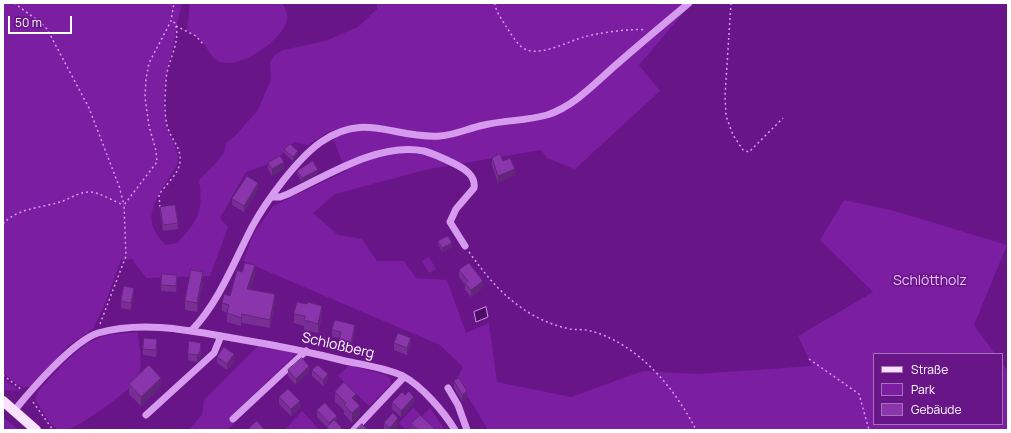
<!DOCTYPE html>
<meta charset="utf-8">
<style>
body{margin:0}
#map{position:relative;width:1011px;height:433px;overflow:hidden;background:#681587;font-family:Manrope,sans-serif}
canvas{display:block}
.frame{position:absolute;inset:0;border:4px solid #fff;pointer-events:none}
.legend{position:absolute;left:873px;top:353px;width:130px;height:72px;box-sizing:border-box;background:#681587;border:1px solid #a473b7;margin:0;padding:5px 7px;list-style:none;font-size:12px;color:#fff}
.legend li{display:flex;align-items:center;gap:8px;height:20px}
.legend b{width:20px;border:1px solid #a473b7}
.scale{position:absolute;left:8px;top:16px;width:64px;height:18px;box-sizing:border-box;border:2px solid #fff;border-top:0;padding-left:5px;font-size:12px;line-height:14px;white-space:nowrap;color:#fff;-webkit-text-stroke:3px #681587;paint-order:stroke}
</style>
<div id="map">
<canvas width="1011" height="433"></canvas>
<div class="frame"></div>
<ul class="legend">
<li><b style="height:5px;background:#f8e2ff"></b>Straße</li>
<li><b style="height:11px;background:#7b1ea1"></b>Park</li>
<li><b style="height:11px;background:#8b35ad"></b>Gebäude</li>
</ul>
<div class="scale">50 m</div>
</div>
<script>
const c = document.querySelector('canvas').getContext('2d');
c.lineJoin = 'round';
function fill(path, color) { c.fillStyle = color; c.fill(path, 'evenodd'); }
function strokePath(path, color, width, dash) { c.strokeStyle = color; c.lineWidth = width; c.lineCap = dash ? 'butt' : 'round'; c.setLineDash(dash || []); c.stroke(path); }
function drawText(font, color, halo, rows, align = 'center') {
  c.font = font + ' Manrope,sans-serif'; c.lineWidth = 3; c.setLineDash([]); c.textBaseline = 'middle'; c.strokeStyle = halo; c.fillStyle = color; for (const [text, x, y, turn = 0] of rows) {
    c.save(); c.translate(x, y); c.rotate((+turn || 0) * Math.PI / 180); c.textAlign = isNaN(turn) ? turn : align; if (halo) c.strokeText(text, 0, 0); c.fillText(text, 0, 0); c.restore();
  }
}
fill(new Path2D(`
 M3 3H182C179 16 176 29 174 42 167 73 161 90 166 123 167 135 177 144 178 157 179 164 175 168 172 173 155 200 139 220 166 245L177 243C198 221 204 211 199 180L218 161 224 153 226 143 235 136 258 110 271 79 270 62 276 54 283 50 325 41 358 27 377 9V3H692L639 65 660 91 575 169 547 158 541 150 429 169 335 194 313 213 338 235 362 239 377 261H404L416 278 447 280 466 333 489 323 497 382 571 397 643 371 697 374 812 366 798 336 873 292 820 240 844 200 895 211 1007 245 974 325 995 354H874V424H1002V363L1008 372V430H488L457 378 463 367 440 345 243 261 254 233 273 206 346 171 330 131 308 145 294 142 274 162 246 172 220 218 228 227 210 276 146 278 132 259 121 260 105 304 93 329 68 346 34 384C22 393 13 380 3 373Z
 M190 3H282C285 8 289 14 287 20 283 41 237 71 218 61 211 57 208 49 204 44 199 38 193 34 187 30Z
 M429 257 436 269 429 273 422 261Z
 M138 332C139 347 144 365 137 379 132 390 82 424 70 429 66 431 62 430 58 430L50 423 35 399 38 391 65 362 87 343 107 335Z
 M258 346 297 353 230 417 229 421 234 424 227 430H188L202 415 204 400Z
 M349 365 386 375 390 378 391 384 369 406 338 376Z
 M3 378 19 391 3 390Z
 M413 408 422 416 430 408 445 430H430L420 421 411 430H406L399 423Z
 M302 411 320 430H285Z
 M3 417 4 418 19 430H3Z`), '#7b1ea1');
const water = new Path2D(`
 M486 307 488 317 476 322 474 312Z`);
fill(water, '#4d0d64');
strokePath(water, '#d38df1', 1);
strokePath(new Path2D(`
 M14 3 40 22 47 29 89 108 119 186 124 205
 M495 3C495 11 503 21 507 28 512 35 517 45 525 49 540 57 569 41 584 37 597 33 633 28 645 30
 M731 3 725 96 726 116 733 135 743 150 749 152 783 118
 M176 26 196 36 203 44
 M160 207 159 195C165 185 179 174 180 162 182 147 170 139 167 125 164 112 165 96 166 82 166 63 182 42 175 23L171 21
 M3 224C18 207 44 208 63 201 72 197 80 192 90 192 99 192 115 202 124 205
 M469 252C487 277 504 298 531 314 543 321 556 326 570 329 577 330 584 329 591 331 638 344 675 388 696 430
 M100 324 126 256 124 205 157 162 156 151 149 126 145 97 146 79 149 63 171 21 174 3
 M809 359 859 394 869 430
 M3 375 22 390
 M33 402 53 430`), '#d69bee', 1.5, [2, 3]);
strokePath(new Path2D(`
 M272 197H280L288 194C328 175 379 142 424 151 435 154 445 159 455 164 465 169 476 176 474 188L456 209 450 222 465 246
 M192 330C219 302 234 262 252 227 266 201 297 159 321 142 365 111 394 139 440 136 455 135 469 128 484 125 505 120 526 121 547 115 575 106 596 82 617 64 641 43 665 23 689 3
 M448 388 458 405 467 430
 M14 411C31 390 73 341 98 333 144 320 192 331 238 339 274 345 310 352 345 361 364 365 386 368 403 376 422 386 444 412 455 430
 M146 415 214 353 221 336
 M233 419 306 351
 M354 430 404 377`), '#d69bee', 7);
strokePath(new Path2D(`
 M3 401 36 430`), '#f8e2ff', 10);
fill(new Path2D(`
 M284 150 298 154 293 161 284 153Z
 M492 158 503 161 515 175 498 183 492 165Z
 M268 163 284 169 272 176 268 169Z
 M297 171 318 173 302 182 297 174Z
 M258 190 244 212 232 205V199Z
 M160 207 178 223V229L163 231 160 213Z
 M438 241 452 247 442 252 438 244Z
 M459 270 483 287 471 297 465 290V285L459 277Z
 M242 272 255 274 250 289 275 303 270 328 242 323 241 326 227 322V313L222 311V303L230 296Z
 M177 282 176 292 161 291V285Z
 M203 282 197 312 185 310V301Z
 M134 294 131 310 121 308V301Z
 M294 314 322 315 318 333 304 330V326L294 323Z
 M332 330 355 332 351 349 339 346 340 338 332 337Z
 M394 343 411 345 407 355 394 350Z
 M157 346 156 357 143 355V349Z
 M201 349 200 359 197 362 188 360V354Z
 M217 357 234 361 227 370 217 363Z
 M288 370 309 372 296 385 288 376Z
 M312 370 328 380 323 386 312 376Z
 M454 381 467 398 462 401 454 388Z
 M129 384 161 387 141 406 129 394Z
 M335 392 356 402 360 415 352 423 344 414V410L335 402Z
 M279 397 300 407 291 416 279 404Z
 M392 402 414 403 401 417 392 409Z
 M317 410 337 422 342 430H327V427L317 417Z
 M384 423 398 425 394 430H385L384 429Z
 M411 424 434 430H412Z`), '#782e95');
fill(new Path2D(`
 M298 151V154L293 161V157Z
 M284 162V169L272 176V169Z
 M515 169V175L498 183V176Z
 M318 170V173L302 182V178Z
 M258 183V190L244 212V206Z
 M452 243V247L442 252V248Z
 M255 265V274L247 297V289Z
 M203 272V282L197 312V303Z
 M483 281V287L471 297V290Z
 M134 288V294L131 310V303Z
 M275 294V303L270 328V320Z
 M322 306V315L318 333V324Z
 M242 314V323L241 326V318Z
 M355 325V332L351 349V343Z
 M411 338V345L407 355V348Z
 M201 343 200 359 197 362V355Z
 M234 354V361L227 370V364Z
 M309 366V372L296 385V379Z
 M328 374V380L323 386V380Z
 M161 378V387L141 406V397Z
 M467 391V398L462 401V395Z
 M356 394V403L352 398Z
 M414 397V403L401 417V411Z
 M300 401V407L291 416V409Z
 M360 406V415L352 423V413Z
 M337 416V422L329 430V423Z
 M398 418V425L394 430H390V428Z`), '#612579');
const building = new Path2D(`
 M290 144 298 151 293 157 284 150Z
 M500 154 503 161 510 158 515 169 498 176 492 158Z
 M280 156 284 162 272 169 268 163Z
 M313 161 318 170 302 178 297 171Z
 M247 176 258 183 244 206 232 199Z
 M175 205 178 223 163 225 160 207Z
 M448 236 452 243 442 248 438 241Z
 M245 263 255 265 247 289 275 294 270 320 242 314 241 318 227 313 229 305 222 303 224 294 230 296 237 270 242 272Z
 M469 263 483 281 471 290 465 283 468 281 459 270Z
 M191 270 203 272 197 303 185 301Z
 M162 274 177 275 176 286 161 285Z
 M124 286 134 288 131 303 121 301Z
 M297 302 307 304 308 302 322 306 318 324 304 320 305 316 294 314Z
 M335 320 355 325 351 343 339 340 341 332 332 330Z
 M398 333 411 338 407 348 394 343Z
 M144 338 157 339 156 350 143 349Z
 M189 341 201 343 200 352 197 355 188 354Z
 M224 347 234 354 227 364 217 357Z
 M302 358 309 366 296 379 288 370Z
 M149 365 161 378 141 397 129 384Z
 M318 365 328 374 323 380 312 370Z
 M459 378 467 391 462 395 454 381Z
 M344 382 356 394 352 398 360 406 352 413 344 405 346 403 335 392Z
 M288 389 300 401 291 409 279 397Z
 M409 391 414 397 401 411 392 402 402 392 405 395Z
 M325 403 337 416 329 423 317 410Z
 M393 413 398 418 390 428 384 423Z
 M420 415 434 428 432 430H418L411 424Z
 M334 420 342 428 341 430H330L327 427Z
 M257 421 265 430H251L249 428Z
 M362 424 368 430H356Z`);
fill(building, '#8b35ad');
strokePath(building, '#612579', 1);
drawText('14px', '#eac1fb', '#681587', [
 ["Schlöttholz",930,281]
]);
drawText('14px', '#fff', '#681587', [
 ["Schloßberg",338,346,13]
]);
</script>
